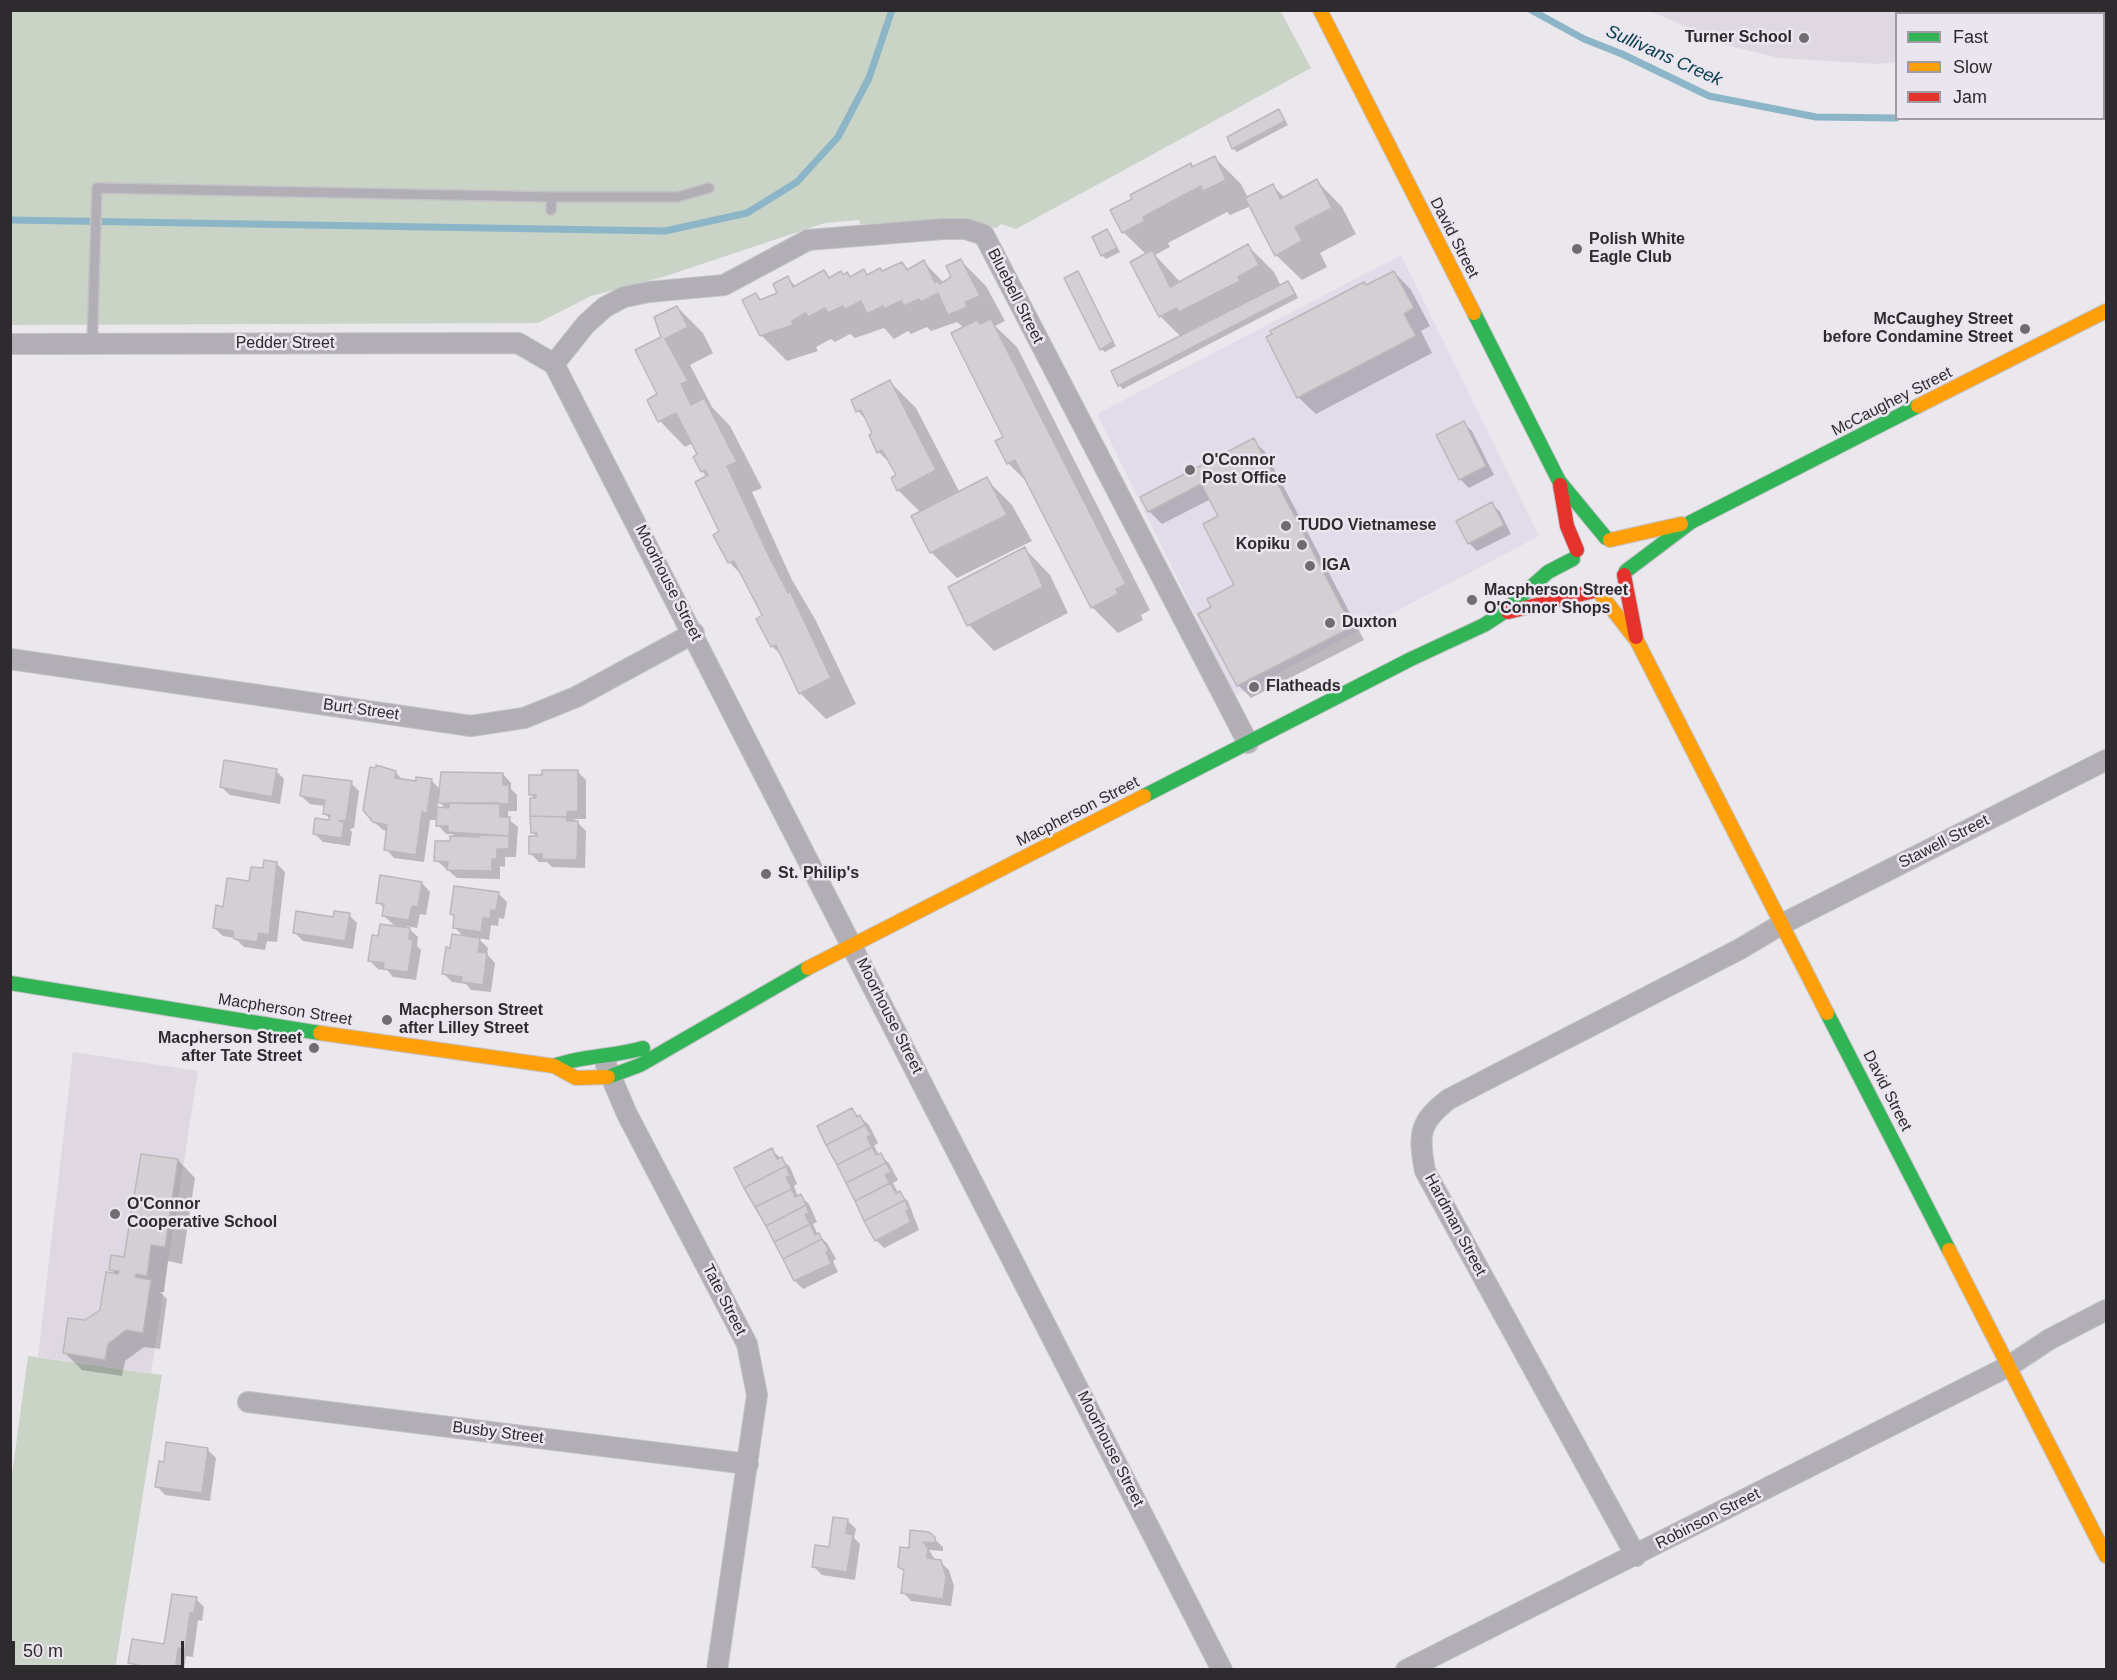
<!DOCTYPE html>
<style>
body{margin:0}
#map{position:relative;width:2117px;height:1680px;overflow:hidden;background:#eae7ed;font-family:Arial,sans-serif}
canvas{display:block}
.frame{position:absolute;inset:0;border:12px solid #2d2b2e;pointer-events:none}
.legend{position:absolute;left:1895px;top:12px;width:210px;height:108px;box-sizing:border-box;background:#ebe5ef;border:2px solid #9f9ba2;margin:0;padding:8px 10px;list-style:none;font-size:18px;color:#2d2b2e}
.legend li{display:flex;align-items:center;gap:12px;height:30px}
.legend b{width:30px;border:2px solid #9f9ba2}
.scale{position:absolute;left:12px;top:1641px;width:172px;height:27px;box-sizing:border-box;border:3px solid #2d2b2e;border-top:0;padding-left:8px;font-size:18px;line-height:21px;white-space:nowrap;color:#2d2b2e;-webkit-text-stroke:4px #ebe5ef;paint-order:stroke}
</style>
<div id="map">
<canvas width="2117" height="1680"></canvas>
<div class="frame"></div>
<ul class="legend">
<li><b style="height:8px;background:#30b455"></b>Fast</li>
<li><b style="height:8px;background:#ff9f0a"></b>Slow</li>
<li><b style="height:8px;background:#e5322d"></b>Jam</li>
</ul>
<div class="scale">50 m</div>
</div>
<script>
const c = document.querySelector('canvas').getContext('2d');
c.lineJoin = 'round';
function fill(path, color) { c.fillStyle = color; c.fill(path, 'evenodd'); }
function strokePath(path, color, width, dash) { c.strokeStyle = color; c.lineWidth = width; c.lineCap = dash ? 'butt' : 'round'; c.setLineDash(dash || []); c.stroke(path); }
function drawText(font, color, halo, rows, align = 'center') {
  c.font = font + ' Arial,sans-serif'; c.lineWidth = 5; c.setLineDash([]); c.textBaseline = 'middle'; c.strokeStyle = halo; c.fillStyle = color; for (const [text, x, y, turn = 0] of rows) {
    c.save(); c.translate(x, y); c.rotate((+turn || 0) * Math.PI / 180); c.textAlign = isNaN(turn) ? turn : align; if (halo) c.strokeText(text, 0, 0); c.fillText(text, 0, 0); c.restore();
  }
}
fill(new Path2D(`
 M1401 255 1539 536 1235 696 1097 414Z`), '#e1dcea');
fill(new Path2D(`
 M1650 11H2032L2028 14H1896V62L1877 64 1779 58 1730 46Z
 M73 1052 198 1071 151 1373 38 1357Z`), '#dfd8e2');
fill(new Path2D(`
 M1280 10 1311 68 1016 229 1001 224 996 228 974 222 860 224 859 220 825 223 663 277 591 296 538 323 11 325 10 11Z
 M28 1356 162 1375 115 1669H11L10 1490Z`), '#c9d4c6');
fill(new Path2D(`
 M1279 111 1288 125 1237 152 1233 148Z
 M1215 158 1241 184 1248 198 1273 186 1285 198 1317 181 1342 207 1356 234 1320 253 1327 267 1302 280 1276 255 1251 206 1230 215 1227 212 1168 243 1170 247 1155 255 1181 283 1248 246 1274 272 1281 286 1288 283 1292 286 1298 298 1123 389 1119 385 1181 337 1160 316 1147 255 1123 232 1193 168Z
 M1107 231 1120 252 1106 259 1102 255Z
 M961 261 986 286 1005 321 995 326 1017 347 1150 610 1141 615 1143 620 1118 633 1092 607 1028 483 1008 463 1005 438 964 328 957 322 931 331 927 327 911 334 908 331 894 339 884 328 855 338 850 334 835 342 831 339 816 347 818 351 787 361 761 335 756 295 762 301 779 293 788 278 796 287 824 272 831 279 847 274 851 278 864 271 869 276 883 273 902 263 910 271 924 262 944 283 953 278Z
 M1394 272 1411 290 1430 326 1421 331 1432 353 1316 414 1298 397Z
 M1077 273 1116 346 1105 352 1101 349Z
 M677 307 703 333 713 353 690 365 712 407 730 426 762 488 752 492 792 580 815 619 856 704 826 719 800 693 785 659 772 646 764 616 745 578 729 562 707 477 702 471 699 454 693 443 685 447 660 421 649 401 659 395 662 338Z
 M890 382 916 408 960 493 986 479 1012 505 1032 541 957 578 931 552 913 517 921 513 898 490V476L893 466 879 452 871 436 874 433 869 423 858 411Z
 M1463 423 1472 431 1494 475 1469 488 1460 479 1438 435Z
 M1253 440 1266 453 1364 640 1251 698 1238 685 1213 607 1236 585 1220 516 1211 499 1162 524 1149 511Z
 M1492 504 1500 512 1511 534 1477 551 1469 543Z
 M1025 549 1050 575 1068 613 994 651 969 625Z
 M276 771 284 779 280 804 230 795 221 787Z
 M395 772 403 780 417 782 431 780 441 790 503 774 511 783V789L517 795V811H508V819L518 827 516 857H505V867L500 866V879L457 878 436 860 457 838 452 834H446L438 825V814L435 820H430L424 862 394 858 386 849 388 831 383 830 374 822ZM438 800 446 809H437Z
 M578 772 586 780V819H574L586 831 585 868 552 867 547 862H539L530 853 538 838 532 832 536 800 530 794Z
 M351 783 359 791 354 828 350 829 352 832 350 846 323 842 314 833 333 822 324 813 325 806 310 804 301 796Z
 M277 864 285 872 277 942 267 941 265 950 244 947 235 938 223 936 214 928 224 908 264 870Z
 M422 883 430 892 426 915 420 914 417 928 406 926 418 937 417 946 421 950 416 980 393 977 387 970 378 969 370 961 379 938 396 927 384 916 385 909 378 902Z
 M498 893 507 902 504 919 499 918 498 926 491 925 489 940 478 938 488 948 487 954 495 963 491 992 471 990 466 984 452 982 444 974 451 949 464 937 454 927 456 917 452 913Z
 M349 915 357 923 353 949 303 941 295 933Z
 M852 1110 869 1125 878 1143 874 1146 879 1155 889 1163 898 1180 893 1183 898 1193 908 1201 919 1230 884 1248 876 1240Z
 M772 1150 790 1167 797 1184 794 1186 798 1197 800 1196 809 1204 817 1222 813 1224 818 1235 827 1243 836 1259 833 1261 838 1272 803 1289 795 1281Z
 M178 1160 195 1178 182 1264 168 1261 164 1292H160L167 1299 160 1349 144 1347 125 1361 122 1376 82 1370 65 1353 85 1322 101 1311 117 1276 111 1269 126 1259Z
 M207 1449 216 1458 210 1501 165 1495 157 1486Z
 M847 1520 856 1529 854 1538 860 1544 855 1580 822 1575 813 1566 830 1549Z
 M928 1533 943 1547V1551L929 1550 936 1561 940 1562 949 1570 954 1586 951 1606 911 1601 903 1592 905 1572 900 1566 910 1549Z
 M196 1599 204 1607 202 1621 198 1620 193 1657 186 1656 184 1670H137L130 1662 165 1646Z`), '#0003');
strokePath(new Path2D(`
 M1531 10 1584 39 1622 54 1709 96 1816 117 1896 118
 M2104 42 2106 40
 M10 220 665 231 747 213 797 182 838 137 869 78 892 10`), '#8cb5c7', 7);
const building = new Path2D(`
 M1279 109 1285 121 1232 149 1227 137Z
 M1215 156 1226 180 1203 191 1201 186 1143 217 1145 221 1122 233 1110 210 1132 199 1130 195 1191 163 1192 167Z
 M1317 179 1332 208 1295 227 1302 241 1275 256 1245 198 1273 184 1280 199Z
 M1107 229 1117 248 1101 256 1092 237Z
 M1248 244 1259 265 1238 277 1240 281 1179 312 1177 308 1159 317 1130 262 1152 250 1170 287Z
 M961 259 980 296 965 302 967 307 948 315 938 293 921 302 919 299 904 306 901 301 884 309 883 306 867 314 861 301 844 310 843 306 828 313 825 308 808 317 806 313 792 321 793 325 760 336 742 300 756 293 760 300 777 293 773 284 788 276 793 287 824 270 829 278 841 271 843 275 847 272 850 277 864 269 867 275 880 268 882 271 902 262 907 270 924 260 935 283 938 281 940 284 951 277 946 266Z
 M1078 271 1113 342 1100 350 1064 278Z
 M1394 271 1414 308 1404 314 1416 336 1297 398 1266 337 1272 334 1270 331 1364 282 1366 285Z
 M1288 281 1295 294 1118 386 1111 371Z
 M677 306 688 327 665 339 688 381 681 384 691 405 704 398 737 462 727 466 767 552 788 593 790 591 831 678 799 694 776 645 771 647 756 619 762 615 734 561 728 563 713 535 719 531 695 482 708 475 705 470 701 472 693 457 697 454 676 413 658 422 647 400 657 394 635 350 661 337 654 317Z
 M991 319 1126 584 1116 589 1118 594 1091 608 1015 460 1007 464 995 441 1003 437 951 333 977 320 980 324Z
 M890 380 936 470 897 491 891 478 896 475 882 450 877 453 869 435 872 433 861 410 856 412 851 400Z
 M1464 421 1486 466 1459 480 1436 435Z
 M1254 438 1352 627 1237 686 1198 614 1211 607 1207 599 1234 585 1203 524 1218 516 1201 484 1148 512 1140 497Z
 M987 477 1007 515 930 553 911 516Z
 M1492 502 1504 525 1468 544 1456 521Z
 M1025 547 1043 587 967 626 948 587Z
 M224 760 277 769 272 797 220 787Z
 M376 765 396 771 395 778 416 781V777L432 779 427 813 422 812 416 855 384 850 387 825 373 822 363 810 370 767 376 768Z
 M542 770H578V811L567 812V817L530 816V798H536V795H529V775H542Z
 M441 772 503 773V785H509V804L438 803Z
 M303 775 352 781 346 820 339 821 344 822 342 838 313 834 315 818 329 820 330 815 323 814 325 800 300 796Z
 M449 803H500V817H510L509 836 448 832V826H436L437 807 449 808Z
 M530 816 567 817V821H578L577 860 542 859V854H529V836H537V833H531Z
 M480 835 509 836V849H497V859H492V871L447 870 448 862 434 861 435 841H450V836L479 837Z
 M264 860 277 862 269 935 259 933 257 942 234 939 233 931 213 928 216 905 223 907 227 878 249 881 251 867 263 868Z
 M380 875 422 882 418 907 412 906 409 920 382 916 384 904 376 903Z
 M454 886 499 892 496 911 491 910 490 919 483 918 481 932 453 928 454 915 450 914Z
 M296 911 333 917 334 911 350 913 345 941 293 933Z
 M380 924 410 928 409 939 413 940 408 972 383 969 384 963 368 961 372 935 378 936Z
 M452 934 480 938 478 952 487 953 483 985 461 982 462 977 442 974 446 947 450 948Z
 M852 1108 857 1117 860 1115 865 1125 826 1145 817 1126Z
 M865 1125 871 1135 867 1137 872 1147 837 1165 826 1145Z
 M872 1147 876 1155 881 1153 886 1163 846 1183 837 1165Z
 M772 1148 777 1159 782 1157 786 1166 744 1188 734 1168Z
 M141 1154 178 1159 165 1247 151 1245 147 1276 136 1274 135 1277 151 1280 143 1333 126 1330 108 1344 105 1360 63 1353 68 1318 85 1320 100 1310 106 1272 118 1274 119 1271 109 1270 111 1255 124 1257Z
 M886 1163 891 1172 885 1175 890 1183 855 1201 846 1183Z
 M786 1166 790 1176 786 1177 792 1189 755 1207 744 1188Z
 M890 1183 896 1193 900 1191 905 1200 864 1221 855 1201Z
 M792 1189 795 1197 801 1194 806 1205 766 1226 755 1207Z
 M905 1200 909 1210 906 1211 911 1222 875 1241 864 1221Z
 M806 1205 809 1213 805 1215 810 1224 774 1242 766 1226Z
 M810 1224 815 1235 819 1233 822 1239 783 1259 774 1242Z
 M822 1239 829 1251 826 1252 831 1264 794 1281 783 1259Z
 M166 1442 208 1448 202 1493 155 1487 159 1461 164 1462Z
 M833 1517 848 1519 846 1533 853 1535 847 1572 812 1567 815 1545 829 1547Z
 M910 1530 929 1532 935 1537V1543L923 1542 928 1548 927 1558 941 1560 946 1577 943 1599 901 1593 904 1570 898 1567 900 1547 909 1548Z
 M172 1594 197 1597 194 1613H190L185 1650 178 1648 175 1670H138L139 1665 128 1663 132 1639 164 1644Z`);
fill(building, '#d3d0d3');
strokePath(building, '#bbb7bb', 1.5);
const lane = new Path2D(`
 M551 210 552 197
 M92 345 97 188 552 197H677L709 188`);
const street = new Path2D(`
 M10 344 518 343 554 364 1222 1670
 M554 364 586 324 605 307 624 297 649 292 724 285 808 240 943 229H966L984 235 1248 743
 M10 659 471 726 524 718 576 697 694 633
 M606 1065 627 1114 747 1344 757 1395 717 1670
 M248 1402 748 1464
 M1636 1556 1425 1171C1418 1134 1419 1122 1449 1099L1740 949 1782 924 2106 760
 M1406 1670 2009 1366 2050 1339 2106 1310`);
const fast = new Path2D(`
 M1474 313 1559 481 1606 538
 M1626 571 1691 522 1918 406
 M1144 796 1411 659 1484 625 1501 614 1548 572 1573 559
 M10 983 320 1033
 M1827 1013 1949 1250
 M554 1066C583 1055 614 1057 643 1048
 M608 1077 640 1065 808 968`);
const slow = new Path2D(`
 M1320 10 1474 313
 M1918 406 2106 311
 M1610 540 1681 524
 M1598 591 1637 641 1827 1013
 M808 968 1144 796
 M320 1033 554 1066 576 1078 608 1077
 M1949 1250 2106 1556`);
const jam = new Path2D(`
 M1560 485 1567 526 1577 550
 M1624 575 1636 637
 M1508 612 1594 591`);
strokePath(lane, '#c4c2c6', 12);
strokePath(street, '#c4c2c6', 22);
strokePath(fast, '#c4c2c6', 16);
strokePath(slow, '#c4c2c6', 16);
strokePath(jam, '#c4c2c6', 16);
strokePath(lane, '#b1aeb6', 9);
strokePath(street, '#b1aeb6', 20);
strokePath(fast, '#30b455', 14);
strokePath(slow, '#ff9f0a', 14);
strokePath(jam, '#e5322d', 14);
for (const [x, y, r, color] of [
 [1804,38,6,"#6f6d71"],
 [1577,249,6,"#6f6d71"],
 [2025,329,6,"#6f6d71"],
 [1190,470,6,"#6f6d71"],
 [1286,526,6,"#6f6d71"],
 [1302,545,6,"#6f6d71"],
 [1310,566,6,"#6f6d71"],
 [1472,600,6,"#6f6d71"],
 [1330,623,6,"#6f6d71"],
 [1254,687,6,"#6f6d71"],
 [766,874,6,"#6f6d71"],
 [387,1020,6,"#6f6d71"],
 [314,1048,6,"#6f6d71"],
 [115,1214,6,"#6f6d71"]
]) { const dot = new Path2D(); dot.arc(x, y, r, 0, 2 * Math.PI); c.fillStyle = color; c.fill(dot); strokePath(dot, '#ebe5ef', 2); }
drawText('bold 16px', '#2d2b2e', '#ebe5ef', [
 ["Turner School",1792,38,"right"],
 ["Polish White",1589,240],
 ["Eagle Club",1589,258],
 ["McCaughey Street",2013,320,"right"],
 ["before Condamine Street",2013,338,"right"],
 ["O'Connor",1202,461],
 ["Post Office",1202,479],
 ["TUDO Vietnamese",1298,526],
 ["Kopiku",1290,545,"right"],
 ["IGA",1322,566],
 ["Macpherson Street",1484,591],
 ["O'Connor Shops",1484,609],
 ["Duxton",1342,623],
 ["Flatheads",1266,687],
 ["St. Philip's",778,874],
 ["Macpherson Street",399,1011],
 ["after Lilley Street",399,1029],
 ["Macpherson Street",302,1039,"right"],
 ["after Tate Street",302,1057,"right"],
 ["O'Connor",127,1205],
 ["Cooperative School",127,1223]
], 'left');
drawText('16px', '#2d2b2e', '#ebe5ef', [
 ["David Street",1454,238,63],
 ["Bluebell Street",1015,296,63],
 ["Pedder Street",285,344],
 ["McCaughey Street",1892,402,-27],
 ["Moorhouse Street",668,583,63],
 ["Burt Street",361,710,8],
 ["Macpherson Street",1078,812,-27],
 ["Stawell Street",1944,842,-27],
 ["Macpherson Street",285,1010,9],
 ["Moorhouse Street",889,1016,63],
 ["David Street",1887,1091,63],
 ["Hardman Street",1455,1225,62],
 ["Tate Street",724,1300,63],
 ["Busby Street",498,1433,7],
 ["Moorhouse Street",1110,1449,63],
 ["Robinson Street",1708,1519,-27]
]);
drawText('italic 18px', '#043c4e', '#ebe5ef', [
 ["Sullivans Creek",1664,56,24]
]);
</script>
